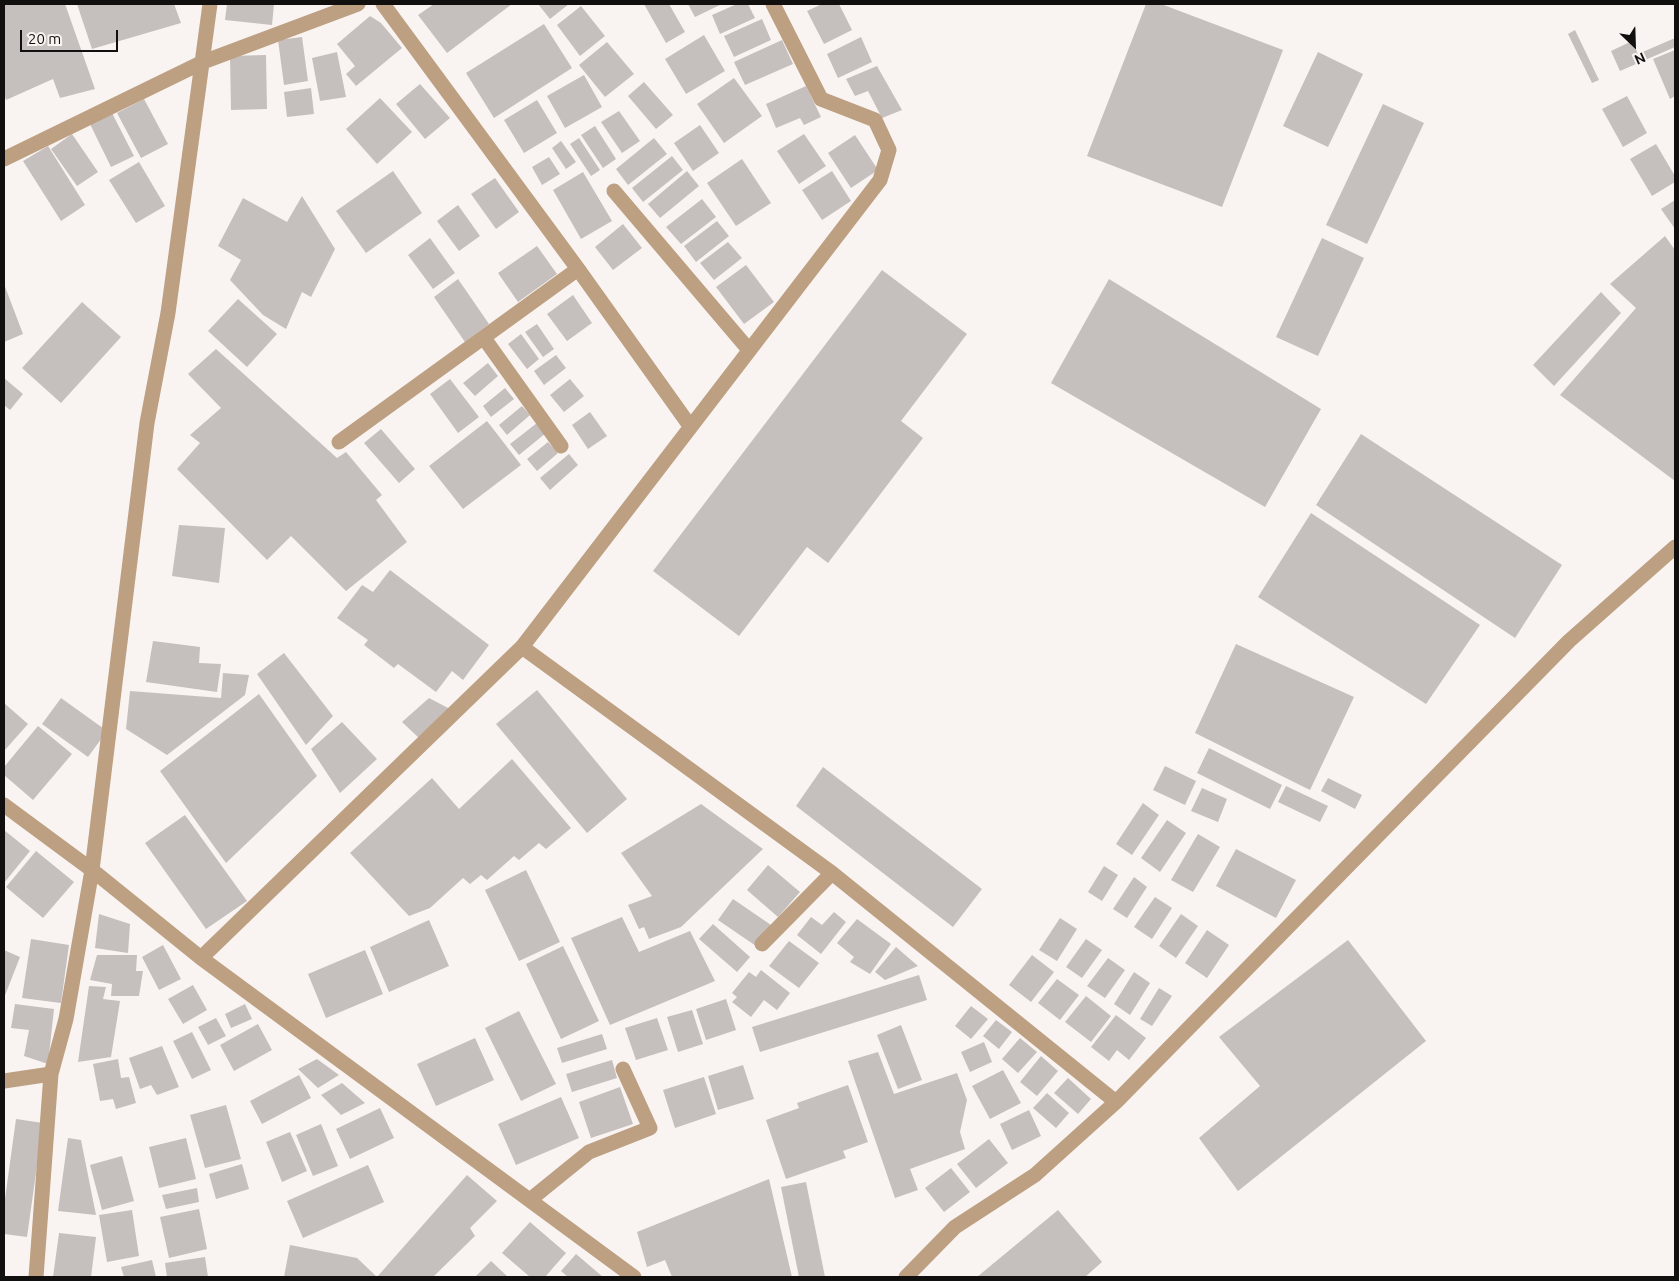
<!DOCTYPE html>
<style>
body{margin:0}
#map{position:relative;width:1679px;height:1281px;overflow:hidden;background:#f9f4f1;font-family:Ubuntu,sans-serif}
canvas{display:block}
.frame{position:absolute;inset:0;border:5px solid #12100f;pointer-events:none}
.north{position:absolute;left:1609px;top:20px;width:50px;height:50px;-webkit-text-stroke:4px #f9f4f1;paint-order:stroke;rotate:156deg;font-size:14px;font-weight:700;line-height:20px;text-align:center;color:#12100f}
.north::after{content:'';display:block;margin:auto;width:18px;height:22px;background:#12100f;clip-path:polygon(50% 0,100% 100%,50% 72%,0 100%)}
.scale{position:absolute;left:20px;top:30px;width:98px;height:22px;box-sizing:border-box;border:2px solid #12100f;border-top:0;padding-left:6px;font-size:15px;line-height:18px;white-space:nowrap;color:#12100f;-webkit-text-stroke:4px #f9f4f1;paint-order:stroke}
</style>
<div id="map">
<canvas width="1679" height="1281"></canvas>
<div class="frame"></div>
<div class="north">N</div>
<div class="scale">20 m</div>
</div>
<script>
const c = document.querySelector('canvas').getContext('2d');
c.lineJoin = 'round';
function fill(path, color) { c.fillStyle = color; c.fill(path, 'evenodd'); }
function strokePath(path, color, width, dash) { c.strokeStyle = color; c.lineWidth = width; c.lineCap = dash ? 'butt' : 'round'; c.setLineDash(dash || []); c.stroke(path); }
fill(new Path2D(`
 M4 4H65L95 89 60 98 53 79 6 100 4 94Z
 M77 4H174L181 23 92 49Z
 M227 4H274L272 25 225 20Z
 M434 4H512L447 53 418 15Z
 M538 4H569L550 19Z
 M644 4H669L685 32 666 43Z
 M688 4H722L695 17Z
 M737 4H748L755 18 720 34 712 15Z
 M822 4H839L852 30 824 44 807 11Z
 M1146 4H1161L1283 50 1222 207 1087 156Z
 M581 6 605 36 580 56 557 25Z
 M370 16 381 23 402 48 356 86 346 74 355 66 337 44Z
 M762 19 771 40 734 57 724 36Z
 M544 24 572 68 494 118 466 73Z
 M1575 30 1599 80 1592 83 1568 34Z
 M704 35 725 71 686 94 665 59Z
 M302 37 308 81 284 85 278 40Z
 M861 37 872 62 838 78 827 54Z
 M1675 38V47L1620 71 1611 51 1632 41 1638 54Z
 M782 40 793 64 745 85 734 62Z
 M607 42 634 74 605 97 579 65Z
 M1675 50V96L1670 99 1653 59Z
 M337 52 346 97 320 101 312 58Z
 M1318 52 1363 74 1328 147 1283 126Z
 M266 55 267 109 231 110 230 56Z
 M877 66 902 110 882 118 868 91 855 96 846 79Z
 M584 75 602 107 565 128 547 96Z
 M734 78 762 116 724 143 697 104Z
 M644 82 673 115 656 129 628 96Z
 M420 84 450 118 425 139 396 104Z
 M806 86 821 117 804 125 800 118 776 128 766 104Z
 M311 88 314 114 287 117 284 92Z
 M1627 96 1647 133 1623 147 1602 109Z
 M380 98 412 132 377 164 346 129Z
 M144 99 168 144 141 158 117 113Z
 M537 100 557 133 524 153 504 120Z
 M1383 104 1424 123 1367 244 1326 225Z
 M619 111 640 141 622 153 601 122Z
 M112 113 134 156 111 167 90 124Z
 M700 125 719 153 693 171 674 143Z
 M595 126 616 159 603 168 581 135Z
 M72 134 98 172 77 186 51 149Z
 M804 134 826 166 799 184 777 151Z
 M855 135 878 170 851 188 828 153Z
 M579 138 600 170 591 176 570 144Z
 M654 138 667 154 628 185 616 169Z
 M561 141 576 162 566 169 552 148Z
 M1656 144 1675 176V182L1652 196 1630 159Z
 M48 146 85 205 61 221 23 161Z
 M672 156 683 170 643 202 632 188Z
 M549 157 560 174 542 185 532 167Z
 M742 159 771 203 736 226 707 183Z
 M139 162 165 206 136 223 109 180Z
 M393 171 422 213 366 253 336 211Z
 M687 171 699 186 660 218 648 204Z
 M832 171 851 201 822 220 802 190Z
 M583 172 612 221 581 239 553 190Z
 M495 178 519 212 496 229 471 194Z
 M302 196 335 249 311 297 302 292 286 329 263 315 230 280 241 260 218 246 243 198 287 222Z
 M702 199 716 217 681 244 666 227Z
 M1675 200V229L1661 209Z
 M458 205 480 236 459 251 437 221Z
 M717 221 729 236 696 262 684 246Z
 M623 224 642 248 613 270 595 247Z
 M1665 236 1675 250V481L1560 395 1636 308 1610 284Z
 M430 238 455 273 433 289 408 255Z
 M1322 238 1364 258 1318 356 1276 337Z
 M728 242 742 258 714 280 700 263Z
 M537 246 557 274 518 302 498 273Z
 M746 265 774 302 744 324 716 287Z
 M882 270 967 334 901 421 923 438 828 563 807 547 739 636 653 571Z
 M458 279 489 324 465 342 434 297Z
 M1109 279 1321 409 1265 507 1051 383Z
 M4 284 23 334 4 342Z
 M1601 292 1621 313 1554 386 1533 365Z
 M573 295 592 323 567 341 547 314Z
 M238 299 277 334 247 367 208 331Z
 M82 302 121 337 61 403 22 368Z
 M537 324 554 349 543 357 525 332Z
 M521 334 539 359 527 369 508 344Z
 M216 349 337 458 346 452 382 495 376 500 407 542 346 591 291 536 267 560 177 469 200 443 190 435 221 408 188 374Z
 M556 355 566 368 544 385 534 371Z
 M488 363 498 376 475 396 463 383Z
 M4 378 23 394 10 410 4 405Z
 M450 379 479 417 458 433 430 394Z
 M570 379 584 396 564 412 550 395Z
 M505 388 514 399 491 417 483 406Z
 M522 406 530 415 507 435 499 425Z
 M590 412 607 436 588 449 572 425Z
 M487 421 521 465 463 509 429 466Z
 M537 423 546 433 519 455 510 444Z
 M381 429 415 469 399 483 364 443Z
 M1361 434 1562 565 1515 638 1316 505Z
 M548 442 558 453 537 471 527 459Z
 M569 454 578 465 550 490 540 478Z
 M1311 513 1480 625 1426 704 1258 597Z
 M179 525 225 528 219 583 172 576Z
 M390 570 489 645 463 680 452 671 436 692 398 664 394 668 364 645 368 640 337 618 362 585 373 592Z
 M153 641 200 647 199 663 221 664 217 692 146 682Z
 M1236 644 1354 697 1310 790 1195 733Z
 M284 653 333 716 306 745 257 674Z
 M223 673 249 675 245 695 167 755 126 729 130 691 221 698Z
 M537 690 627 799 587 833 496 724Z
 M259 694 317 776 226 863 160 771Z
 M61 698 107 731 88 757 42 724Z
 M429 698 450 709 419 738 402 722Z
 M4 703 28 724 4 751Z
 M342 722 377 759 340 793 311 749Z
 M38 726 72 754 33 800 4 775V767Z
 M1209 748 1282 785 1270 809 1197 773Z
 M512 759 571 828 546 849 539 843 519 860 514 856 487 880 481 875 470 884 463 878 430 908 409 916 350 853 432 778 459 809Z
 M1165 766 1196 781 1185 805 1153 790Z
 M823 767 982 889 953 927 796 806Z
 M1328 778 1362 795 1355 809 1321 791Z
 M1286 786 1328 806 1320 822 1278 802Z
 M1202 788 1227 799 1218 822 1191 811Z
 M1143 803 1159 815 1132 855 1116 844Z
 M701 804 763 849 681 927 649 939 644 927 639 929 628 905 652 896 621 853Z
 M185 815 247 901 206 929 145 843Z
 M1167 820 1186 833 1160 872 1141 858Z
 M4 830 30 851 4 883Z
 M1198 834 1220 847 1193 892 1171 880Z
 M1236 849 1296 880 1276 918 1216 886Z
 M36 851 74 882 43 918 6 887Z
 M768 865 800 892 778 917 747 890Z
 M1104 866 1118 875 1102 901 1088 892Z
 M526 870 560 942 519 961 485 890Z
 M1134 877 1147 887 1127 918 1113 909Z
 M1155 897 1172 908 1152 939 1134 927Z
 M733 899 771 925 756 946 718 920Z
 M834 912 846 922 821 954 797 935 811 917 822 925Z
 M99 914 130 924 128 953 95 948Z
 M1181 914 1198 926 1176 958 1159 946Z
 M622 917 639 952 690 931 715 981 610 1025 571 938Z
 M1060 918 1077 929 1057 961 1039 950Z
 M857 919 891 944 870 974 850 962 854 957 837 943Z
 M429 920 449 966 389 992 370 947Z
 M713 924 750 957 737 972 699 939Z
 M1207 930 1229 945 1207 978 1185 963Z
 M31 939 69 945 61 1003 22 998Z
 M1086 939 1102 950 1082 978 1066 967Z
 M1348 940 1426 1041 1238 1191 1199 1138 1260 1086 1219 1037Z
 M789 941 819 963 799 988 769 966Z
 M163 945 181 979 159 990 142 957Z
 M563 946 599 1021 561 1039 526 964Z
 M896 947 918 966 885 980 875 972Z
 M4 950 20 957 4 998Z
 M365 950 383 994 326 1018 308 974Z
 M97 955H137L136 971H143L139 996H111L112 984 90 980Z
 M1032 955 1054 972 1031 1002 1009 985Z
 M1108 958 1125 970 1105 998 1087 986Z
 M761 970 790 993 777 1010 764 1000 751 1017 732 1002 737 997 732 993 749 972 756 977Z
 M1134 972 1150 983 1130 1015 1114 1004Z
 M919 975 927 1000 760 1052 752 1027Z
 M1057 979 1079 995 1060 1020 1038 1003Z
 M193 985 207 1010 183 1024 168 999Z
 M89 986 106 987 103 999 120 1001 111 1057 78 1062Z
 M1159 988 1172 996 1152 1026 1140 1019Z
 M1086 996 1111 1016 1091 1042 1065 1022Z
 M726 999 736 1030 706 1040 696 1009Z
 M15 1004 54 1009 48 1064 24 1056 29 1030 11 1028Z
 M245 1004 252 1019 231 1028 225 1014Z
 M971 1006 988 1019 971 1039 955 1026Z
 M692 1010 703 1044 678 1052 667 1017Z
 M519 1011 556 1084 521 1101 485 1028Z
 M1116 1015 1146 1038 1129 1060 1117 1050 1109 1061 1091 1047Z
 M216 1018 226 1036 208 1045 198 1027Z
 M657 1018 668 1050 636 1060 625 1028Z
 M996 1020 1012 1032 999 1049 983 1036Z
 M258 1024 272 1050 234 1071 220 1045Z
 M901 1025 922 1080 898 1089 877 1035Z
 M192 1032 211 1070 192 1079 173 1041Z
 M602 1034 607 1049 562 1063 557 1048Z
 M475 1038 494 1080 436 1106 417 1064Z
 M1020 1038 1037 1052 1018 1073 1002 1059Z
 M984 1042 992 1062 970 1072 961 1052Z
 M162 1046 179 1087 157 1095 151 1085 140 1089 129 1058Z
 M878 1052 894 1094 957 1073 967 1100 960 1132 965 1149 910 1169 918 1190 895 1198 848 1061Z
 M1041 1056 1058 1071 1037 1096 1020 1082Z
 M118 1059 121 1078 129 1077 136 1103 116 1109 113 1099 100 1101 93 1064Z
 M317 1059 339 1075 318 1088 298 1069Z
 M612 1060 617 1078 572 1092 566 1074Z
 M743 1065 754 1099 718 1110 708 1076Z
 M1003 1070 1021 1103 990 1119 972 1086Z
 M299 1075 311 1098 262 1124 250 1101Z
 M704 1077 716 1114 675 1128 663 1090Z
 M1068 1078 1091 1099 1078 1114 1054 1093Z
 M342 1083 365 1103 341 1115 321 1095Z
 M848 1085 868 1142 843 1151 846 1158 786 1179 766 1120 799 1108 797 1103Z
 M620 1087 633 1124 591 1138 579 1102Z
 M1047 1093 1069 1113 1056 1128 1033 1108Z
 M561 1097 579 1138 516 1165 498 1124Z
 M226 1105 241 1159 205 1168 190 1115Z
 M380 1108 394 1138 350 1159 336 1129Z
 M1029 1110 1041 1136 1012 1150 1000 1124Z
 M16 1119 43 1123 27 1237 4 1234V1206Z
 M321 1124 338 1166 313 1176 296 1135Z
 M290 1132 307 1171 282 1182 266 1142Z
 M68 1138 81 1140 96 1215 58 1211Z
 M186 1138 196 1179 159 1188 149 1147Z
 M989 1139 1008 1163 976 1188 957 1164Z
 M122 1156 134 1201 102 1210 90 1165Z
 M242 1164 249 1189 216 1199 209 1174Z
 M368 1165 384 1202 303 1238 287 1201Z
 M951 1168 970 1192 944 1212 925 1188Z
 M467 1175 497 1201 470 1228 475 1236 433 1277H377Z
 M769 1179 792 1277H672L665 1260 647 1267 637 1232Z
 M806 1182 825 1277H799L781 1187Z
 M197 1188 199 1202 166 1209 162 1195Z
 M199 1209 207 1249 169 1258 160 1217Z
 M132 1210 139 1256 107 1262 99 1215Z
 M1058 1210 1102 1262 1085 1277H977Z
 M530 1222 566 1253 545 1277H530L502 1253Z
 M59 1233 96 1237 91 1277H53Z
 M290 1245 357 1258 377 1277H284Z
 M576 1254 603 1277H568L561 1271Z
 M205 1257 208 1277H167L165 1263Z
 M152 1260 156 1277H124L121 1267Z
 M491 1261 508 1277H475Z`), '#c5bfbe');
strokePath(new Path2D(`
 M383 4 578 269 690 426
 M4 159 203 62 358 4
 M614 191 749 350
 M484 338 561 446
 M339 442 578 269
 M522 647 832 873 1116 1102
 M4 805 92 870 201 958 634 1277
 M762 944 832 873
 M201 958 522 647 880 180 889 150 875 120 821 99 773 4
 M4 1081 51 1074
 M531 1199 589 1152 650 1128 623 1069
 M36 1277 51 1074 66 1019 92 870 147 423 168 313 210 4
 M906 1277 955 1227 1035 1175 1116 1102 1569 641 1675 547`), '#bd9f82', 15);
</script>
